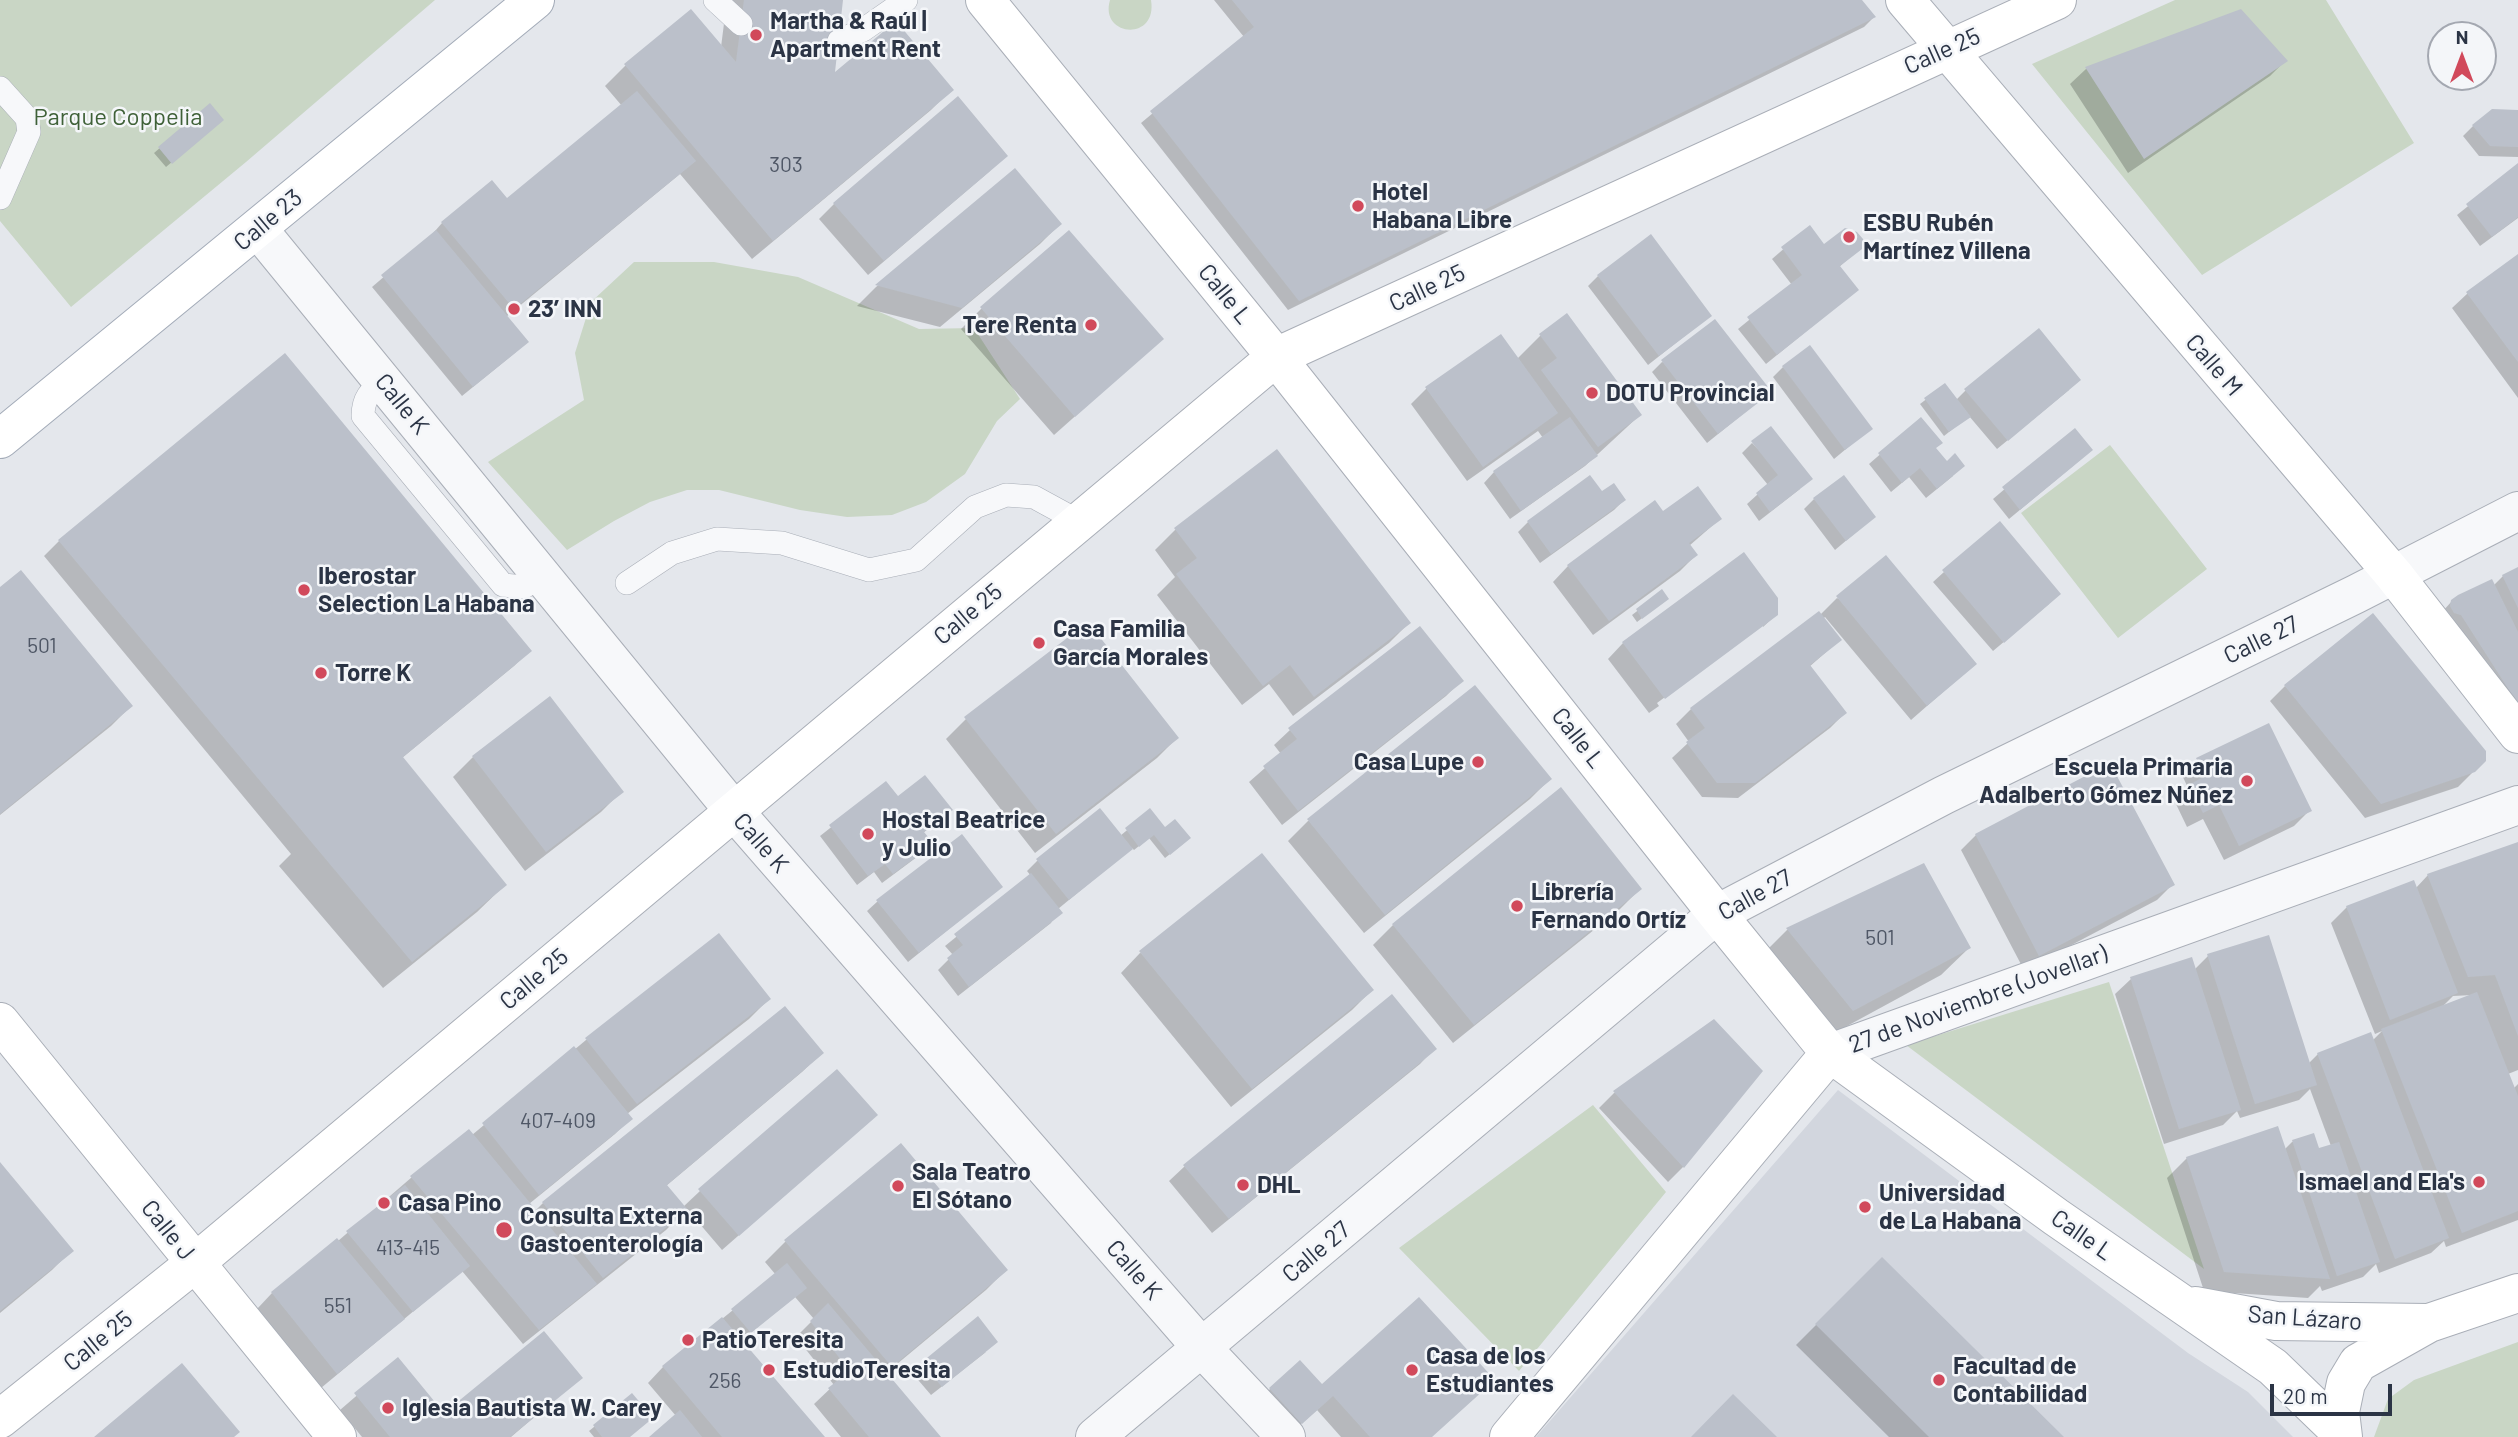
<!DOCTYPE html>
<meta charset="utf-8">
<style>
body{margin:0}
#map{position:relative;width:2518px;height:1437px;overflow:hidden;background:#e4e7ec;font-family:Barlow,sans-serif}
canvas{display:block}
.north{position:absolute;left:2427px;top:21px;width:70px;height:70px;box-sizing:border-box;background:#f4f6f9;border:2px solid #a4a8b1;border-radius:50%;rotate:0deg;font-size:19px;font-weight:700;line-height:28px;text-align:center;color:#2b3445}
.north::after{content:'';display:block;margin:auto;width:24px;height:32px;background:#d1495b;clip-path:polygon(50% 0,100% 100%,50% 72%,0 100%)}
.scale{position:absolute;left:2270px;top:1384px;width:122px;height:32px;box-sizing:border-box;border:4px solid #2b3445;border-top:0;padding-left:9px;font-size:21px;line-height:24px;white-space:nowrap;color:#2b3445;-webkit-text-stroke:5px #f4f6f9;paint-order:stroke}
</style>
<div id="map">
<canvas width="2518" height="1437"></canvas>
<div class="north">N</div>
<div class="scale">20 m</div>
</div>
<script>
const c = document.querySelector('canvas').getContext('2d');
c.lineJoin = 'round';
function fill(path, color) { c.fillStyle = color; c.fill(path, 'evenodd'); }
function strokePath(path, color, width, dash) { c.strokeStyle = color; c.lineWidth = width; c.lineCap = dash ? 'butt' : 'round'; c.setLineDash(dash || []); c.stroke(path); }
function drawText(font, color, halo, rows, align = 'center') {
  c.font = font + ' Barlow,sans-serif'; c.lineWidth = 5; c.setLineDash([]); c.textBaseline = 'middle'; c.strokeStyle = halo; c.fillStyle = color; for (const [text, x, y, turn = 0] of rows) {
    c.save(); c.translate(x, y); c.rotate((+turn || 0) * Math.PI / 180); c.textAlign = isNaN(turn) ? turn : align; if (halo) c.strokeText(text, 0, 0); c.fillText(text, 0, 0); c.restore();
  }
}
fill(new Path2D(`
 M1838 1090 2188 1353 2248 1392 2293 1437H1536Z`), '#d2d6de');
fill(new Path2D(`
 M0 0H435L246 162 71 307 0 221Z
 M1110 0H1151C1158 42 1099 37 1110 0Z
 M2175 0H2326L2414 143 2202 275 2032 64Z
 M634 262H714L798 277 919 329 974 328 1020 399 997 421 965 474 926 502 892 515 847 517 800 510 719 490H687L650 502 614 521 567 550 488 462 584 400 575 353 591 302Z
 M2110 445 2207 569 2118 638 2021 513Z
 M2109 982 2204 1269 1906 1045Z
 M1593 1105 1666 1192 1519 1371 1399 1248Z
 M2518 1342V1437H2374L2388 1399 2414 1380Z`), '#c9d6c5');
fill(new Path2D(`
 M727 0H841L833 76 951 90 931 110 752 259 680 174 506 317 516 352 462 396 372 287 428 239 442 223 506 201 622 106 605 86 625 66 691 11 721 47Z
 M1214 0H1860L1874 17 1864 27 1288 310 1141 123 1244 37Z
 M2240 11 2285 61 2270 76 2128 173 2070 84 2086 69Z
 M210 105 217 124 166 167 154 153Z
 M2518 111V157L2479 156 2463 136 2473 126Z
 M2518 166V218L2480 246 2457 215Z
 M1015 170 1060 224 1040 244 940 327 857 306 876 287Z
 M990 171 868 275 819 219 834 204Z
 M1809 227 1824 246H1863L1839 267 1857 290 1766 364 1738 329 1792 285 1772 259Z
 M1069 233 1162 339 1054 435 961 329 981 309Z
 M2518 256V398L2452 308 2468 293Z
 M1598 276 1710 316 1648 365 1588 286Z
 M1567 316 1640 415 1585 466 1510 519 1484 483 1494 472 1543 438 1538 431 1467 481 1411 404 1427 388 1517 359 1540 336Z
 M1662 362 1770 392 1707 443 1652 372Z
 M1783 367 1870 429 1834 459 1773 377Z
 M1945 385 1956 400 1966 390H2069L1997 449 1969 416 1944 436 1920 404Z
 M1921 419 1934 449 1953 476 1926 498 1909 477 1891 492 1869 464Z
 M2074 430 2080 460 2009 519 1993 499Z
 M1752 443 1800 489 1759 521 1747 504 1768 485 1742 453Z
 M1277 452 1409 623 1389 643 1293 716 1269 684 1242 705 1157 595 1175 577 1155 550 1175 530Z
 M1601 493 1624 500 1614 510 1540 563 1518 532 1528 522Z
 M1814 499 1874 517 1835 550 1804 509Z
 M1663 514 1720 519 1689 546 1696 555 1680 571 1593 635 1553 582 1568 566Z
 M59 541 529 651 514 666 402 758 505 885 477 912 383 988 279 866 291 854 44 556Z
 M2518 569V721L2442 612 2452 601 2493 586 2503 576Z
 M1944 572 2049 604 1993 651 1933 582Z
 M0 589 131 706 111 726 0 815Z
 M1662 592V603L1637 622 1632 615Z
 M1837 598 1975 664 1911 720 1825 617 1823 619 1840 640 1809 667 1845 713 1830 728 1738 798 1702 797 1672 758 1689 742 1676 724 1691 709 1820 615Z
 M1776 615 1763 627V624L1657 703 1659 706 1649 713 1608 659 1623 643Z
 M1461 681 1446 696 1282 825 1249 782 1281 754 1274 745 1290 730Z
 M2285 686 2474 771 2458 787 2365 818 2270 701Z
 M966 719 1177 738 1157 758 1035 853 946 739Z
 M473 757 621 792 601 812 525 871 453 777Z
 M2197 760 2310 810 2294 826 2224 860 2203 819 2187 827 2175 802 2188 788 2182 775Z
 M1550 779 1530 799 1364 933 1288 841 1308 821Z
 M886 784 898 799 950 810 923 833 931 844 921 854 882 883 874 872 857 885 820 836Z
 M1560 790 1640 889 1620 909 1453 1043 1373 945 1393 925Z
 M1100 811 1120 836 1150 811 1165 829 1184 843 1165 858 1149 838 1134 850 1132 848 1058 909 1051 923 958 996 938 970 953 955 945 946 1031 876 1027 871 1037 861Z
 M1976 835 2172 885 2157 900 2024 970 1961 850Z
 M2518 843V1070L2508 1074 2513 1089 2518 1084V1220L2446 1247 2444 1241 2431 1253 2379 1273 2376 1264 2363 1277 2322 1291 2320 1286 2308 1298 2204 1291 2167 1178 2187 1158 2284 1150 2292 1142 2312 1135 2317 1151 2331 1146 2310 1089 2299 1100 2240 1118 2237 1111 2223 1125 2164 1144 2115 994 2131 979 2194 970 2208 956 2308 1064 2318 1054 2372 1041 2382 1031 2375 1034 2331 923 2347 907 2415 889 2428 875ZM2473 995 2441 1008 2453 996Z
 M1923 865 1969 948 1941 975 1825 1038 1760 957 1787 930Z
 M1001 887 908 962 867 911 878 901Z
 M1140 953 1372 990 1352 1010 1231 1107 1121 973Z
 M769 999 749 1019 627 1114 631 1118 615 1134 529 1204 535 1211 543 1203 822 1053 802 1072 666 1186 683 1207 700 1191 876 1115 722 1250 687 1209 666 1230 523 1344 462 1271 321 1388 257 1309 272 1293 338 1241 412 1177 472 1135 586 1040Z
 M1714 1022 1761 1071 1683 1167 1668 1182 1599 1108 1614 1093Z
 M1435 1048 1420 1064 1212 1233 1169 1181 1185 1166Z
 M901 1145 1006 1270 986 1290 885 1374 938 1437H841L814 1404 834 1385 796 1337 814 1319 795 1297 740 1341 822 1437H651L676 1416 648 1383 663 1367 776 1275 765 1262 785 1242Z
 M0 1165 72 1250 52 1270 0 1313Z
 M1882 1259 2061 1437H1889L1796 1345Z
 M986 1352 931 1395 913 1374 923 1363Z
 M398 1360 444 1416 580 1378 511 1437H362L340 1410Z
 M1322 1387 1431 1437H1341L1317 1410 1286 1437 1255 1404 1270 1389Z
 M632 1396 628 1437H594L589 1431Z`), '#0003');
fill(new Path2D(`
 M744 0H843L835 72 896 21 954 90 773 241 624 64 691 9 736 62Z
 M1232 0H1862L1876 17 1299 301 1150 111 1254 27Z
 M2241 9 2288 61 2144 159 2085 67Z
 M637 91 696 161 514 309 441 222 492 180 507 198Z
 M958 96 1008 156 884 261 833 203Z
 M210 103 224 120 172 164 158 147Z
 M2492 109 2518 110V147L2490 146 2472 125Z
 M2518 163V217L2492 237 2466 204Z
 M1015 168 1062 224 962 308 875 285Z
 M1810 225 1824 244 1845 228 1857 232 1863 239 1866 246 1840 266 1859 290 1777 355 1747 317 1802 275 1781 247Z
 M436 230 529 342 473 387 381 275Z
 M1069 230 1164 339 1075 417 980 307Z
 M1651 234 1712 316 1659 356 1597 275Z
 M2518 254V362L2466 292Z
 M1567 313 1642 415 1598 447 1541 370 1557 358 1539 334Z
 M1715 319 1772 392 1718 434 1661 360Z
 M2039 328 2081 380 2008 441 1964 389Z
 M1501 334 1558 413 1483 467 1425 387Z
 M1810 345 1873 429 1845 450 1782 366Z
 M285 353 532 651 403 757 507 885 412 962 58 540Z
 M1945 383 1971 417 1949 432 1924 398Z
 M1570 417 1598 456 1521 511 1493 471Z
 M1921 417 1943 443 1936 448 1947 461 1955 453 1965 466 1937 489 1920 468 1902 483 1878 453Z
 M1771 426 1813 479 1770 512 1756 493 1778 475 1751 441Z
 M2075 428 2093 450 2020 510 2002 487Z
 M1277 449 1411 623 1314 697 1290 665 1263 686 1176 574 1197 558 1174 528Z
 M1590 475 1602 491 1614 483 1626 500 1551 554 1527 521Z
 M1844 475 1876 517 1846 541 1813 498Z
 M1698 486 1722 519 1689 543 1698 555 1609 621 1567 565 1655 500 1663 511Z
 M2000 521 2061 594 2004 643 1942 570Z
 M1744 552 1778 598V615L1665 699 1622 642Z
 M1886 555 1977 664 1927 706 1836 596Z
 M2518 567V608L2502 575Z
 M21 570 133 706 0 814V587Z
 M2492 579 2518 632V704L2461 615 2454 613 2450 606 2451 600 2458 595Z
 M1662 589 1669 599 1642 619 1636 609Z
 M1819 611 1842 640 1810 665 1847 713 1755 783H1717L1686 742 1705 728 1690 708Z
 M2373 613 2486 751V761L2475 772 2381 804 2284 685Z
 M1088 622 1179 738 1056 834 964 717Z
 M1420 626 1464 681 1298 811 1263 766 1297 739 1288 728Z
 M1475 685 1552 779 1385 915 1307 819Z
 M550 696 624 792 546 852 472 756Z
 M2269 723 2312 811 2239 846 2219 805 2203 813 2189 785 2205 776 2196 758Z
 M2110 763 2175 885 2039 956 1975 834Z
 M925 775 953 810 924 832 934 844 893 874 885 864 868 876 829 825 886 781 898 796Z
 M1561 787 1642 889 1474 1025 1392 924Z
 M1100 808 1133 849 1069 900 1036 859Z
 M1150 808 1165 827 1175 819 1191 838 1170 855 1154 835 1139 847 1125 828Z
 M962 834 1003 887 919 953 876 900Z
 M2518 842V1036L2495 975 2468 977 2427 874Z
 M1262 853 1374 990 1252 1089 1139 951Z
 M1924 863 1971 948 1853 1011 1786 928Z
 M1031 873 1063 913 969 987 947 958 963 945 954 934Z
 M2414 880 2458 993 2390 1020 2346 906Z
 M719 933 771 999 637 1104 585 1038Z
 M2269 935 2317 1085 2255 1104 2207 954Z
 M2192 957 2241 1110 2179 1129 2130 977Z
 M2477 992 2518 1096V1211L2462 1233 2381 1029Z
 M1392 994 1437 1049 1229 1219 1183 1165Z
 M785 1006 824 1053 667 1185 688 1210 603 1278 542 1202Z
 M1714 1019 1763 1071 1684 1168 1613 1091Z
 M2371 1032 2449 1238 2395 1259 2317 1053Z
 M574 1046 633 1119 539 1195 482 1123Z
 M837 1069 878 1115 739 1236 698 1189Z
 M2278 1126 2330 1279 2224 1272 2186 1157Z
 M469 1129 597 1284 539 1330 410 1176Z
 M2314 1133 2319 1148 2339 1142 2380 1262 2337 1276 2292 1140Z
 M901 1143 1008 1270 892 1367 784 1240Z
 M0 1162 74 1251 0 1311Z
 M405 1185 470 1266 413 1312 346 1231Z
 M337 1238 405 1319 337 1374 271 1292Z
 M1882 1257 2064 1437H1929L1815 1324Z
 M787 1263 807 1288 751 1333 731 1309Z
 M1419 1297 1495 1380 1432 1437H1370L1333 1396 1302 1424 1269 1388 1300 1360 1322 1384Z
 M828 1303 941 1437H869L828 1388 850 1371 810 1321Z
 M978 1316 998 1342 942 1387 922 1362Z
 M722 1317 807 1416 825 1437H722L662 1366Z
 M544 1331 583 1378 510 1437H390L354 1393 398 1357 444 1413Z
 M182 1363 240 1432 234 1437H94Z
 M632 1393 653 1418 630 1437H602L593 1425Z
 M1733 1394 1777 1437H1691Z
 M680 1410 702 1437H649Z`), '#bbc0ca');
const lane = new Path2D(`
 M715 0 741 24
 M839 41 863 30 906 0
 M0 88 27 118 29 132 0 198
 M383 381C370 392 363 398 363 416L503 585 524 587 541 575
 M627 583 672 553 717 539 782 543 869 570 916 560 975 507 1006 495 1034 497 1078 521`);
const street = new Path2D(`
 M258 229 734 811 1202 1348 1286 1437
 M1830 1053 2518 805
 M1095 1437 1717 914 1944 795 2356 594 2518 511`);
const secondary = new Path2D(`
 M985 0 1276 357 1717 914 1830 1053 2056 1217 2273 1367 2334 1426 2340 1437
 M1905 0 2394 575 2518 734
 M0 1022 337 1437
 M2195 1306 2276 1321 2428 1323
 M0 1419 195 1263 1276 357 2057 0
 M1509 1437 1830 1053
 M2343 1437 2340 1412 2346 1383 2358 1363 2429 1323 2518 1293`);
const primary = new Path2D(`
 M0 439 535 0`);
strokePath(lane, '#a9aeb7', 24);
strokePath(street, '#a9aeb7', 40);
strokePath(secondary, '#a9aeb7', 40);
strokePath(primary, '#a3abb8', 40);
strokePath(lane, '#f7f8fa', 23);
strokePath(street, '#f7f8fa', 38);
strokePath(secondary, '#fff', 38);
strokePath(primary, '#fff', 38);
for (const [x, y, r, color] of [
 [756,35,7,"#d1495b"],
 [1358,206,7,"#d1495b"],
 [1849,237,7,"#d1495b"],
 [514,309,7,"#d1495b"],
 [1091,325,7,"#d1495b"],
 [1592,393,7,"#d1495b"],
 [304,590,7,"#d1495b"],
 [1039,643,7,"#d1495b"],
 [321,673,7,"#d1495b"],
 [1478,762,7,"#d1495b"],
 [2247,781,7,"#d1495b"],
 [868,834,7,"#d1495b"],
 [1517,906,7,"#d1495b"],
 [2479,1182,7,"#d1495b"],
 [1243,1185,7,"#d1495b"],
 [898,1186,7,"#d1495b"],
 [384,1203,7,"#d1495b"],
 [1865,1207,7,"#d1495b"],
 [504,1230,9,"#d1495b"],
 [688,1340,7,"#d1495b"],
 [769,1370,7,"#d1495b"],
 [1412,1370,7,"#d1495b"],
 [1939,1380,7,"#d1495b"],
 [388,1408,7,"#d1495b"]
]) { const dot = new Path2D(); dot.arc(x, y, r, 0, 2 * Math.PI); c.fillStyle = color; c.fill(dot); strokePath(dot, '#f4f6f9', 2.5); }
drawText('21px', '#4f5766', null, [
 ["303",786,165],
 ["501",42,646],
 ["501",1880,938],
 ["407-409",558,1121],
 ["413-415",408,1248],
 ["551",338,1306],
 ["256",725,1381]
]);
drawText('bold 24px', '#2b3445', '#f4f6f9', [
 ["Martha & Raúl |",770,21],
 ["Apartment Rent",770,49],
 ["Hotel",1372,192],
 ["Habana Libre",1372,220],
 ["ESBU Rubén",1863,223],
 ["Martínez Villena",1863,251],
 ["23’ INN",528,309],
 ["Tere Renta",1077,325,"right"],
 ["DOTU Provincial",1606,393],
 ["Iberostar",318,576],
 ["Selection La Habana",318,604],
 ["Casa Familia",1053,629],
 ["García Morales",1053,657],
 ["Torre K",335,673],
 ["Casa Lupe",1464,762,"right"],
 ["Escuela Primaria",2233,767,"right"],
 ["Adalberto Gómez Núñez",2233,795,"right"],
 ["Hostal Beatrice",882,820],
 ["y Julio",882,848],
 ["Librería",1531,892],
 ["Fernando Ortíz",1531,920],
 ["Sala Teatro",912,1172],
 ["El Sótano",912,1200],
 ["Ismael and Ela's",2465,1182,"right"],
 ["DHL",1257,1185],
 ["Universidad",1879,1193],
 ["de La Habana",1879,1221],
 ["Casa Pino",398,1203],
 ["Consulta Externa",520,1216],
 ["Gastoenterología",520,1244],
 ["PatioTeresita",702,1340],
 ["Casa de los",1426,1356],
 ["Estudiantes",1426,1384],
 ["Facultad de",1953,1366],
 ["Contabilidad",1953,1394],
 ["EstudioTeresita",783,1370],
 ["Iglesia Bautista W. Carey",402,1408]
], 'left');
drawText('24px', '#2b3445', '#f4f6f9', [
 ["Calle 25",1942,51,-24],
 ["Calle 23",268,220,-40],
 ["Calle 25",1427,288,-25],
 ["Calle L",1225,294,51],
 ["Calle M",2214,365,49],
 ["Calle K",402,404,51],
 ["Calle 25",968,614,-40],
 ["Calle 27",2261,640,-26],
 ["Calle L",1578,738,52],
 ["Calle K",761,843,49],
 ["Calle 27",1755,895,-29],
 ["Calle 25",534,979,-40],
 ["27 de Noviembre (Jovellar)",1978,999,-20],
 ["Calle J",168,1230,51],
 ["Calle L",2082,1235,35],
 ["Calle 27",1316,1252,-40],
 ["Calle K",1134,1270,49],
 ["San Lázaro",2305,1318,4],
 ["Calle 25",98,1341,-39]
]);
drawText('24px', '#3f6138', '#f4f6f9', [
 ["Parque Coppelia",118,117]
]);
</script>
